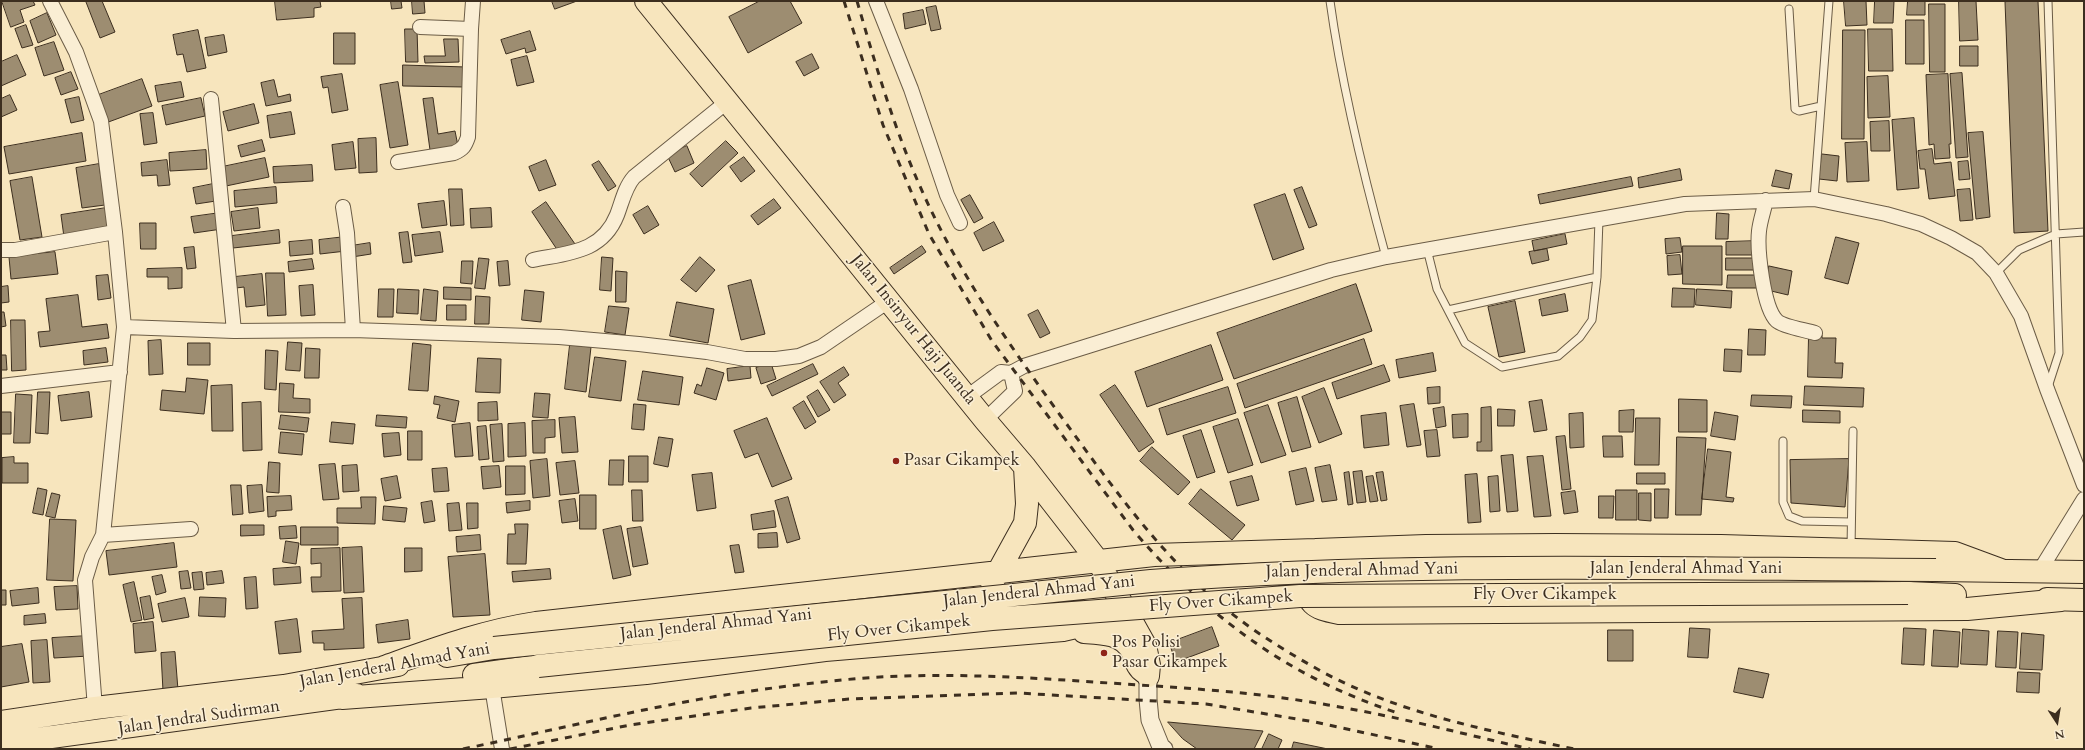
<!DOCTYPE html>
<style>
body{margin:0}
#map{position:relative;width:2085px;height:750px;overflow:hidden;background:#f7e5bd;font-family:Cardo,serif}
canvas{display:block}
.frame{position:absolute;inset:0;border:2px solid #3c2e1f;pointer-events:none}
.north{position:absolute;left:2037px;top:702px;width:40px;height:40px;-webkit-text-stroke:3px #faeed4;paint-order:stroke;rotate:168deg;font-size:11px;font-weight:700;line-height:16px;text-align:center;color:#3c2e1f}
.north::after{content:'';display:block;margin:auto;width:14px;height:18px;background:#3c2e1f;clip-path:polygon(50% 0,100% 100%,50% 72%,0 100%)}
</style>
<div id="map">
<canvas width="2085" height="750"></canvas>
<div class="frame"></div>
<div class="north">N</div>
</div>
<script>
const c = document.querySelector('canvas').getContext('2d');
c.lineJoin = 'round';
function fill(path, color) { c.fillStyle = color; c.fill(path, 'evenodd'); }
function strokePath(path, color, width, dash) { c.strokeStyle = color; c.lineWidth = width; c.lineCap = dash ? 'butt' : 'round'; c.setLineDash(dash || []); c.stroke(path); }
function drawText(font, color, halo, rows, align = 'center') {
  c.font = font + ' Cardo,serif'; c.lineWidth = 3; c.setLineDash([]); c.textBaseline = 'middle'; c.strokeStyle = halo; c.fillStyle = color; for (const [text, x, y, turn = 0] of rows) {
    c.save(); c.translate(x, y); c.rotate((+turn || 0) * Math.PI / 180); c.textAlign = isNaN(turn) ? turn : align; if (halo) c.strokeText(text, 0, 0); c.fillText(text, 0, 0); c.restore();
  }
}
const building = new Path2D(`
 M2 1H33L35 5 20 10 24 22 11 27Z
 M89 1H102L115 32 100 38 86 2Z
 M275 1H320L321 7 314 8V17L277 20Z
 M391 1H401L402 8 392 9Z
 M412 1H424L425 13 413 14Z
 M552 1H577L555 9Z
 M760 1H790L802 23 748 53 729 17Z
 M1844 1H1866L1867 25 1846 26Z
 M1875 1H1894L1893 23H1874Z
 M1908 1H1925V15H1907Z
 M1959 1H1976L1978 40 1960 41Z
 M2038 1 2048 231 2014 233 2005 2Z
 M1929 4H1945V72H1930Z
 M936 6 941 29 931 31 926 8Z
 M923 10 926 24 905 29 903 14Z
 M47 13 56 35 38 43 30 21Z
 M1906 20H1924V64H1906Z
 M26 25 33 45 22 48 15 29Z
 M405 29H417L418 62H406Z
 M1868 29H1892L1893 71H1869Z
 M198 30 206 68 187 72 183 54 177 55 173 35Z
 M1843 30H1865L1864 139H1842Z
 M530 31 536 50 526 53 525 48 506 54 501 40Z
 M334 33H355V64H334Z
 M224 35 227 52 208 56 205 38Z
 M444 39H458L459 62 425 63 424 56H445Z
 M54 42 64 70 44 76 35 48Z
 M1960 46H1978V66H1960Z
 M812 54 819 68 804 76 796 62Z
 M17 55 26 75 1 86V62Z
 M527 56 534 82 517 86 511 60Z
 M403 65 466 67 465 87 403 86Z
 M71 72 78 89 61 95 55 78Z
 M1962 73 1968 157 1956 158 1950 74Z
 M342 74 348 110 332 113 328 87 323 88 321 77Z
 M1948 74 1951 144H1949L1950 158 1935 159 1934 144 1929 145 1926 75Z
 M1888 76 1890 117 1868 118 1867 77Z
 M142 79 152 106 103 124 93 97Z
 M274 80 278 97 290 94 291 101 266 106 261 83Z
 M181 82 184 97 158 102 155 86Z
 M398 82 408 145 390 148 380 85Z
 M10 95 17 110 1 117V99Z
 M79 97 84 120 71 123 65 100Z
 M201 98 205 116 166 125 162 106Z
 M433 98 438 134 455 131 458 146 430 150 423 99Z
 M254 104 259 123 228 131 223 112Z
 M291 112 295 134 270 138 267 116Z
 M153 113 157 143 144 145 140 114Z
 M1914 118 1919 188 1897 190 1892 120Z
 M1889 121 1890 151H1871L1870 122Z
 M1983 132 1990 217 1976 219 1968 133Z
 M82 133 86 161 9 174 4 147Z
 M376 138 377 172 359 173 358 139Z
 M262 140 265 151 241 157 238 146Z
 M726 141 738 153 702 187 690 174Z
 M353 142 356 168 335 170 332 145Z
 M1867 142 1869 181 1847 182 1845 143Z
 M687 146 694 163 675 172 667 155Z
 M1932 149 1934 164 1951 162 1955 196 1929 199 1925 169H1920L1918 151Z
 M206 150 207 169 170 171 169 153Z
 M1822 154 1839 156 1837 181 1819 179Z
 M744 157 755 171 741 182 730 167Z
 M265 158 269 177 226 186 222 167Z
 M167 160 170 185 158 186 157 175 142 176 141 163Z
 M546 160 556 185 539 191 529 167Z
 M599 161 616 186 608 191 592 165Z
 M1968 161 1970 179 1959 180 1958 162Z
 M99 164 105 205 82 208 76 168Z
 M312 165 313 181 274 183 273 167Z
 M1680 169 1682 180 1639 188 1638 178Z
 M1776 170 1792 174 1789 189 1772 186Z
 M32 177 42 237 20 240 10 181Z
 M1631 177 1633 186 1540 204 1538 195Z
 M213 184 216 201 196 204 193 188Z
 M276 187 277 203 235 207 234 191Z
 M1302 187 1317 225 1309 228 1294 190Z
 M449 189H462L464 225 451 226Z
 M1970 189 1973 220 1960 221 1957 190Z
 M1285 194 1304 249 1273 260 1254 205Z
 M970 195 983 218 974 223 961 200Z
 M774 199 781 208 758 225 751 216Z
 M444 201 447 225 422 228 418 204Z
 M546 202 575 244 560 254 532 212Z
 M648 206 659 225 644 234 633 215Z
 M106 208 109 229 64 237 61 215Z
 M258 208 260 228 234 231 231 212Z
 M491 208 492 227 471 228 470 209Z
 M220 213 222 229 194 233 191 217Z
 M1717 213 1729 214 1728 239H1716Z
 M994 222 1004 241 983 251 974 233Z
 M140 223H156V249H141Z
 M279 230 280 243 233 248 232 236Z
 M408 232 412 262 403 263 399 233Z
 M440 232 443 252 415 256 412 235Z
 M1565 234 1567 244 1534 251 1532 241Z
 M345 237 346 251 320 254 319 240Z
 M1836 237 1859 243 1848 284 1825 278Z
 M1680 238 1682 252 1666 254 1665 239Z
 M312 240 313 254 290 256 289 242Z
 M1757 241V255H1726V242Z
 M370 243 371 254 352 257 351 246Z
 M922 246 926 252 894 274 890 268Z
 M1683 246H1722V285L1683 284Z
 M194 247 196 268 187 269 184 248Z
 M1547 249 1549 260 1532 264 1529 252Z
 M55 252 58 274 11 279 9 257Z
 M1680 255 1682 274 1668 275 1667 256Z
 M602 257 613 258 611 291 600 290Z
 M700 257 715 270 696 292 681 280Z
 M479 258 489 259 485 289 475 288Z
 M1726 258H1757L1756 270H1726Z
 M312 259 314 269 289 272 288 262Z
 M462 261H473L472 284 461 283Z
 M508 261 510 285 499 286 497 262Z
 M1769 266 1792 271 1788 295 1767 290Z
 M182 268V288L168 289V277H147V269Z
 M616 271 627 272 626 302H616Z
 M266 273H284L286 315 268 316Z
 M262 274 265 305 246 307 244 287 236 288 235 277Z
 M108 275 111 298 98 300 96 276Z
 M1728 275H1762V288H1727Z
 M751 280 765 334 741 340 728 286Z
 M1356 284 1372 331 1234 379 1217 333Z
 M313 285 315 315 301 316 299 286Z
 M8 286 9 302 1 303V287Z
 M444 287 471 288V300L444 299Z
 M1673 288 1695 289 1694 307H1672Z
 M379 289H394L393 317H378Z
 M398 289 419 290 418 314 397 313Z
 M424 289 438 291 436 321 421 320Z
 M1697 289 1732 291 1731 308 1696 305Z
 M525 290 544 292 541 322 522 320Z
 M1565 294 1568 311 1542 316 1539 300Z
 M78 295 82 327 107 324 109 338 40 347 38 332 50 331 46 299Z
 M476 296 490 297 489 324H475Z
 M1515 301 1525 352 1499 357 1488 307Z
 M677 302 714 309 708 343 670 336Z
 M447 305H466V320H447Z
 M609 306 629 308 625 335 605 332Z
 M1038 310 1050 333 1040 338 1028 315Z
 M1 312H4L6 326 1 327Z
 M11 320H25L26 370 12 371Z
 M1749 329 1766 330 1765 355H1748Z
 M1809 335H1822V338H1836L1835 363H1843L1842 378 1808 377Z
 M1364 339 1372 364 1245 408 1237 384Z
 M161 340 163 374 149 375 148 341Z
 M288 342 302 343 300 371 286 370Z
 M188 343H210V365H188Z
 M413 343 431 345 428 391 409 390Z
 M570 345 591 347 586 392 565 389Z
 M1211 345 1223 380 1147 407 1135 372Z
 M106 348 108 362 84 365 83 351Z
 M306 348 320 349 319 378H305Z
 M1725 349 1742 350 1741 372 1724 371Z
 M266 350 278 351 276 390 265 389Z
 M1433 353 1436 371 1399 378 1396 360Z
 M1 355H6L7 370H1Z
 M595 357 626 361 621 401 589 397Z
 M478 358 501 359 500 393 476 392Z
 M771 363 776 379 761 384 756 368Z
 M813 364 818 374 772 396 767 386Z
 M1384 365 1390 381 1337 399 1332 383Z
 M750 366 751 378 728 381 727 369Z
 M844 367 849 375 838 383 846 395 834 403 820 382Z
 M707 368 724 373 716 400 694 393 697 384 701 386Z
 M643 371 683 377 679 405 638 400Z
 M187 378 208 380 204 414 160 410 162 390 185 392Z
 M280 383 294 384 293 398 310 399V413L279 412Z
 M232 385 233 431H212L211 386Z
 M1115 385 1154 442 1139 452 1100 395Z
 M1805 386 1864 388 1863 407 1804 405Z
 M1228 387 1236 413 1167 435 1159 409Z
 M1440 387V403L1428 404 1427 388Z
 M1324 388 1342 434 1319 443 1302 397Z
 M818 390 830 410 818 417 807 397Z
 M38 392H50L48 434 36 433Z
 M89 392 92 417 61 421 58 396Z
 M535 393 550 394 548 418 533 417Z
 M16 394 32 395 30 443H14Z
 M1752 395 1792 396 1791 408 1751 406Z
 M435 396 459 401 455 422 437 418 440 405 434 404Z
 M1297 397 1311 447 1292 452 1278 403Z
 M1679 399 1707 400V432H1679Z
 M1542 400 1547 430 1534 432 1529 402Z
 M804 401 816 422 805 429 793 408Z
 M261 402 262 450 243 451 242 403Z
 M497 402 498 420 478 421V403Z
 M634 404 646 405 644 430 632 429Z
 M1414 404 1421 445 1407 447 1400 406Z
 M1268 405 1286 455 1261 463 1244 413Z
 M1444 407 1446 426 1436 428 1433 409Z
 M1491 407 1492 451H1477V442H1481V408Z
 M1498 409 1515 410 1514 426H1498Z
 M1634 410 1633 432H1619V411Z
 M1803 410 1840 411V423L1803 422Z
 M1 412H11V434H1Z
 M1715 412 1738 416 1735 440 1711 436Z
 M1386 413 1389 445 1364 448 1361 416Z
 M1583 413 1584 447 1570 448 1569 414Z
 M1468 414V437L1453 438 1452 415Z
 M281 415 309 418 307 432 279 429Z
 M377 415 407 417 406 428 376 426Z
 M575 417 578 452 562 453 559 418Z
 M767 418 792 479 772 487 758 453 745 458 734 431Z
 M1636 418H1660L1659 465H1635Z
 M1238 419 1253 465 1228 473 1213 427Z
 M555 420V437L545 438V453H533L532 421Z
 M332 422 355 424 353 444 330 442Z
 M470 423 473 456 455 457 452 425Z
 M525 423 526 456 508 457V424Z
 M502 424 504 461 493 462 490 425Z
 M486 426 489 459 479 460 477 427Z
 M1201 430 1215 472 1197 478 1183 436Z
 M1437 430 1440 456 1427 457 1424 431Z
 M408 431H422V460H408Z
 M281 432 304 434 302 455 279 453Z
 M399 433 401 455 384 457 382 434Z
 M1565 436 1571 489 1562 490 1556 437Z
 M1603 436H1622L1623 457H1604Z
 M659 437 673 439 668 467 654 464Z
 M1677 437 1706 438 1701 515H1676Z
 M1152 447 1190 482 1178 495 1140 461Z
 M1708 449 1731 452 1726 497 1734 498 1733 502 1702 499Z
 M1513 455 1518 511 1507 512 1501 456Z
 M629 456H648V482H629Z
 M1543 456 1551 516 1534 517 1527 457Z
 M14 457V463H28V483H2V458Z
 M547 459 550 496 533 498 530 461Z
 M1849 459 1845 507 1791 503 1790 460Z
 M610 460H624L623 485H609Z
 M575 461 579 493 560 495 556 463Z
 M269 462 280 463 279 493 267 492Z
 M335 464 339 499 323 500 319 465Z
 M357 465 359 491 343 492 342 466Z
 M1330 465 1337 500 1322 502 1315 468Z
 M499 466 501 487 483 489 481 467Z
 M506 466H525V494L506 495Z
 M447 468 449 491 434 492 432 469Z
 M1306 468 1314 501 1296 505 1289 472Z
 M1362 471 1366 502 1357 503 1353 472Z
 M1349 472 1353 504 1348 505 1344 473Z
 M1383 472 1387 500 1381 501 1376 473Z
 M712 473 716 508 697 511 692 475Z
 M1637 473H1665V484H1637Z
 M1477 474 1481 522 1468 523 1465 475Z
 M397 476 401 498 385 501 381 479Z
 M1252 476 1259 500 1237 506 1230 482Z
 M1373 476 1378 501 1370 502 1366 477Z
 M1498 476 1500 511 1490 512 1488 477Z
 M231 485H241L243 514 233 515Z
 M262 485 264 511 249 513 247 486Z
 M38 488 47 490 43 515 33 513Z
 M1201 489 1245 525 1232 540 1189 504Z
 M1655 489H1669L1668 518H1655Z
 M632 490H642L643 521H633Z
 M1616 490H1637V520H1616Z
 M1575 491 1578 512 1564 514 1561 493Z
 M52 493 60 495 55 518 46 516Z
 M1639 493H1651V521L1639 520Z
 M580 495H596V529H580Z
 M291 496 292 510 276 511V516L268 517 267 497Z
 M1599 496H1614L1613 518H1599Z
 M361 497H376L375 524 337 523V508H361Z
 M788 497 800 539 787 543 775 501Z
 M575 499 578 521 562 523 559 501Z
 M432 501 435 521 424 523 421 503Z
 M530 501V510L507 513 506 503Z
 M459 503 462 530 449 531 447 504Z
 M467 503H478V528L468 529Z
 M384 506 407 508 405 522 383 520Z
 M774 511 776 527 753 530 751 515Z
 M50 519 76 520 73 581 47 580Z
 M515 524H528L526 564H507L508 534H515Z
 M241 525H264V535L241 536Z
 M296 526 297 538 280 539 279 527Z
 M621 526 631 575 613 579 603 530Z
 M301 527H338V545H301Z
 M641 527 648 564 633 567 627 529Z
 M777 533 778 547 758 548V534Z
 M480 535 481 550 457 552 456 537Z
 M286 541 299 543 296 564 283 562Z
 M174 543 177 567 109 575 106 551Z
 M739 545 744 572 735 573 730 546Z
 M362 547 364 592 344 593 342 548Z
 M340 548 341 591 312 592 311 577H321V563L311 564V549Z
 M405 548H422V571L405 572Z
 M485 554 490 615 453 617 448 557Z
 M300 567 301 583 274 585 273 569Z
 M550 569 551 579 513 582 512 572Z
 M188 571 191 588 181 589 179 572Z
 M222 571 224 583 207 585 206 573Z
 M202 572 204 589 194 590 192 573Z
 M162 575 166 592 156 595 152 577Z
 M256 577 258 608 246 609 244 578Z
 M134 582 142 620 131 622 123 585Z
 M77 586 78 609 56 610 54 587Z
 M38 588 39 603 12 606 10 591Z
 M1 590H6V605H1Z
 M150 596 154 618 144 620 140 598Z
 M200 597 226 598 225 617 199 616Z
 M185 598 189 617 162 622 158 604Z
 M362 598 364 648 324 650V643H313L312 631 344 629 342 599Z
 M45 614 46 623 24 625V616Z
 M297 619 301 652 279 654 275 622Z
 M408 620 410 639 378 643 376 625Z
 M153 622 156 651 135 653 133 624Z
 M1212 627 1219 646 1176 662 1169 643Z
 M1690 628 1710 629 1708 658 1688 657Z
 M1904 628 1926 629 1924 665 1902 664Z
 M1963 629 1989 631 1987 665 1961 664Z
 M1608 630H1633V661H1608Z
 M1934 630 1960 632 1958 667 1932 666Z
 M1998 631 2018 632 2016 668 1996 667Z
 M2022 633 2044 635 2042 670 2020 669Z
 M88 636 89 656 54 658 52 638Z
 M47 640 50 682 33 683 31 641Z
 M22 644 29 682 1 687V647Z
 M175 652 178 690 163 691 161 653Z
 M1739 668 1769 674 1763 698 1734 692Z
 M2018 672 2040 673 2039 693 2017 692Z
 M1168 722 1263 731 1254 749H1197L1183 739Z
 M1269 734 1282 740 1278 749H1262Z
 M1294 742 1328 749H1292Z`);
fill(building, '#9d8d71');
strokePath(building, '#3c2e1f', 1);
const service = new Path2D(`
 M1330 1C1342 88 1363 173 1386 257
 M1789 9 1795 109 1799 111 1821 106
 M1814 199 1829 1
 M1427 249 1437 289 1465 343 1502 367 1558 356 1580 337 1592 320 1597 277 1599 219
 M1996 273 2019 250 2056 234 2084 232
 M1448 310 1597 277
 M2048 387 2059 353 2048 1
 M1783 441V502L1789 516 1802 521 1851 522
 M1851 548 1853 431`);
const minor = new Path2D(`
 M50 1 76 52 101 121 115 232 124 327 103 535 92 557 85 580 95 708
 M876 1 911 89 947 195 960 223
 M420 27 471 29
 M211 99 234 331
 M398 162 454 153C463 149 465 146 468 137L471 29 473 1
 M1766 200C1764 210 1760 221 1759 231 1757 249 1763 308 1777 321 1784 327 1806 330 1815 333
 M343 207 347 233 353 330
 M1 250H15L115 232
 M533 260C567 253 602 253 617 215 622 202 625 187 634 177L728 101
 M124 327 234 331 353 330 559 337 639 344 707 352 745 359H776L799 356 821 347 890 300
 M1 386 120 372
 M967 397 1001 372 1011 373 1024 366 1331 270 1386 257 1685 204 1814 199 1886 214 1921 224 1951 238 1977 253 1996 273 2021 316 2047 389 2084 485
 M985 420 1015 391 1011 373
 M103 535 191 529
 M2039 572 2084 499
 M492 687 502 749`);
const tertiary = new Path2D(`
 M1148 676V699L1150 720 1161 747 1164 749`);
const trunk = new Path2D(`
 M646 1 985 420 1025 467 1098 561 1145 645 1149 665 1148 676
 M1936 570 2084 572
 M2001 570 1955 553 1721 546 1555 545 1426 546 1316 550 1302 576C1310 605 1310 607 1339 613L1967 609 2061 600
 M992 583 1025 523 1027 504 1025 467
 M1908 593 1955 595
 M2047 599 2084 600
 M1084 632C1102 633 1122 633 1132 651 1136 659 1136 667 1144 672
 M447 656 494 648
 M384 667C435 649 483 631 536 623L1154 555 1316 550
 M474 675 538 666
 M342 698 492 687 646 673 825 650 1063 630 1128 615
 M1 722 95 708 284 686 398 665
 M1 744 357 695`);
strokePath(service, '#6b5c46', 9);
strokePath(minor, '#6b5c46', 16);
strokePath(tertiary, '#6b5c46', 19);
strokePath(trunk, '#3c2e1f', 24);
strokePath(service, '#faeed4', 7);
strokePath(minor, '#faeed4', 14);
strokePath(tertiary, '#faeed4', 17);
strokePath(trunk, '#f7e5bd', 22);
strokePath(new Path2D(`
 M844 1 883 125 929 234 992 341 1133 530C1207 617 1291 679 1401 714
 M857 1C875 63 893 125 919 184 956 269 1006 340 1060 415 1107 479 1152 544 1212 597 1242 624 1277 646 1312 666 1391 712 1486 730 1574 749
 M463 749C530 735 597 719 664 706 723 694 783 686 842 680 921 672 1001 676 1080 681 1163 687 1246 690 1328 705 1396 716 1463 734 1530 749
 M510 749 630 725 751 708 849 699 1018 693 1206 704 1315 722 1439 749`), '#3c2e1f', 3, [7, 7]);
const trunkBridge = new Path2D(`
 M494 648 1151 581C1412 561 1674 569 1936 570
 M538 666 992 619 1300 596 1908 593`);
strokePath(trunkBridge, '#3c2e1f', 24, []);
strokePath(trunkBridge, '#f7e5bd', 22);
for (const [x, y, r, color] of [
 [896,461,4,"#8f2418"],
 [1104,653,4,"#8f2418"]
]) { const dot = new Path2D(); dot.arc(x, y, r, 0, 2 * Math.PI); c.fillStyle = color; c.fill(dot); strokePath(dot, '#faeed4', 1.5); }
drawText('17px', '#3c2e1f', '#faeed4', [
 ["Jalan Insinyur Haji Juanda",913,330,51],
 ["Jalan Jenderal Ahmad Yani",1686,569],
 ["Jalan Jenderal Ahmad Yani",1362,571,-1],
 ["Jalan Jenderal Ahmad Yani",1039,592,-6],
 ["Fly Over Cikampek",1545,595],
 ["Fly Over Cikampek",1221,602,-4],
 ["Jalan Jenderal Ahmad Yani",716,625,-6],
 ["Fly Over Cikampek",899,629,-6],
 ["Jalan Jenderal Ahmad Yani",395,666,-10],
 ["Jalan Jendral Sudirman",199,718,-8]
]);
drawText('17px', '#3c2e1f', '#faeed4', [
 ["Pasar Cikampek",904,461],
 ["Pos Polisi",1112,643],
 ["Pasar Cikampek",1112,663]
], 'left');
</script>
